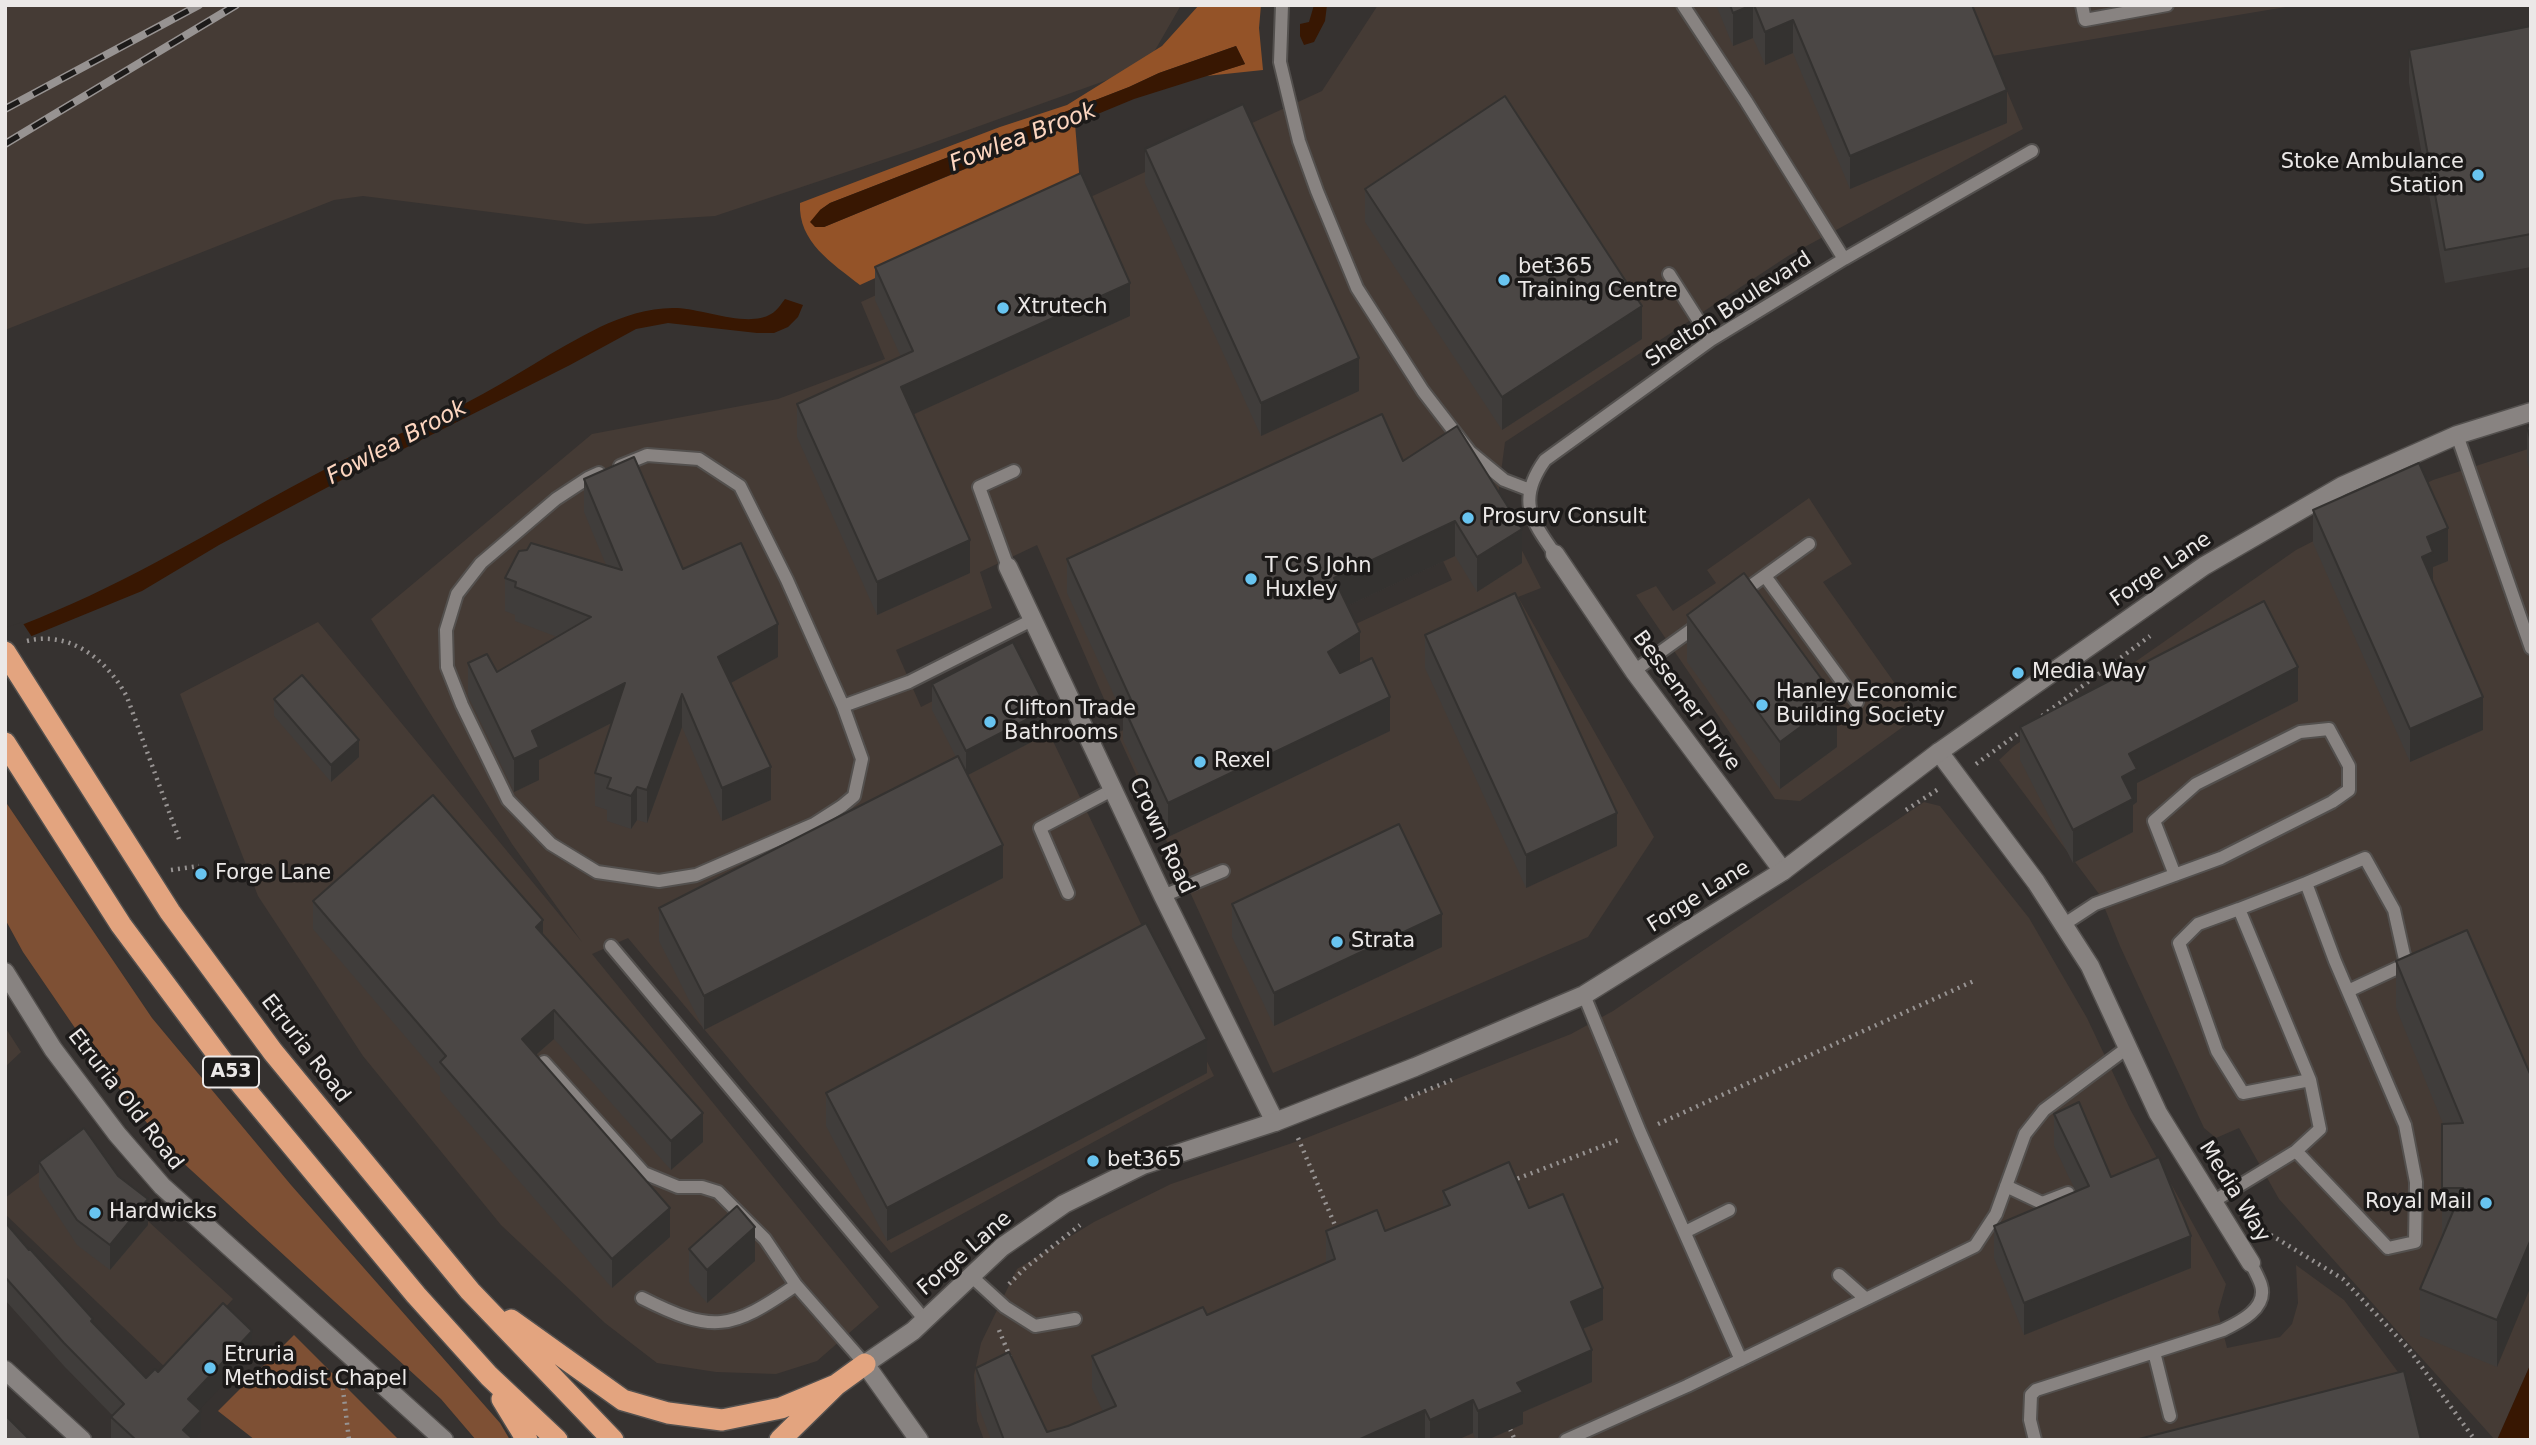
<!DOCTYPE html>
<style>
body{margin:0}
#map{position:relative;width:2536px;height:1445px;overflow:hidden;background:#363230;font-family:"DejaVu Sans",sans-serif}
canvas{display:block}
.frame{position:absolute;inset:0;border:7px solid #ebe8e7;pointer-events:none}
</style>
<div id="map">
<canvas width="2536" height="1445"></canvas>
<div class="frame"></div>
</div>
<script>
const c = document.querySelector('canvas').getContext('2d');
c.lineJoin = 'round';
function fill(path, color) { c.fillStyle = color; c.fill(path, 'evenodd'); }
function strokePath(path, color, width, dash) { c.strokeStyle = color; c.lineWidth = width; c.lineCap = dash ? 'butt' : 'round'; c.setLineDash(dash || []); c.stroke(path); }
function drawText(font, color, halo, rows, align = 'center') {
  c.font = font + ' "DejaVu Sans",sans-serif'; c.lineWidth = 7; c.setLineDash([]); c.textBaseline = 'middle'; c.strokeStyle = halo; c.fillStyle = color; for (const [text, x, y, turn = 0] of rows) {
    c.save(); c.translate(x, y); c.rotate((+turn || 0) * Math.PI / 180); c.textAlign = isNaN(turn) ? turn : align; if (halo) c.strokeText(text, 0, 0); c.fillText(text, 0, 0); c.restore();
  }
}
fill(new Path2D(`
 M5 5H1181L1146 66 921 147 715 216 586 224 363 196 334 200 5 330Z
 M1378 5H2298L1992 56 2023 129 1788 256 1505 442 1498 495 1506 519 1541 588 1518 597 1654 837 1588 937 1273 1073 1117 733 1452 580 1443 561 1111 715 1037 545 980 572 992 608 896 650 921 707 1014 660 1214 1076 891 1253 628 938 592 954 879 1307 817 1361 776 1374 716 1372 657 1363 605 1323 501 1225 363 1056 258 896 180 694 318 622 582 942 512 844 371 619 592 434 778 399 885 359 861 302 1322 91Z
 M2531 448V1363L2497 1440H2495L2279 1199 2239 1128 2216 1138 2204 1128 2120 946 2099 894 1999 760 2014 746 2296 550 2433 480Z
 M1809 498 1852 564 1823 582 1918 716 1800 801 1775 799 1636 595 1656 586 1673 611 1716 583 1707 570Z
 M1924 802 1940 806 2029 918 2087 1018 2130 1109 2226 1284 2218 1312 2227 1348 2280 1337 2292 1324 2298 1303 2296 1265 2344 1300 2404 1380 2419 1440H984L977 1421 974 1375 981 1343 1017 1269 1094 1222 1171 1184 1301 1140 1571 1034 1613 1011Z
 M5 1027 21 1052 5 1067Z
 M83 1139 125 1200 233 1299 168 1370 5 1214V1198Z`), '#453b35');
fill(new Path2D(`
 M5 801 152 1018 291 1185 500 1423 510 1440H476L441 1399 168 1149 101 1066 23 952 5 919Z
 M294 1335 399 1440H255L218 1411Z`), '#7e5034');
fill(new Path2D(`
 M1199 5H1261L1259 28 1263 70 1206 76 1245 64 1236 46 1159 73 1129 87 830 203 820 210 824 227 1075 124 1080 184 860 285C832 263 798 242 800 203L1000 127 1067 105 1162 46Z`), '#945328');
fill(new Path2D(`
 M1314 5H1327L1325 21 1314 42 1304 45 1300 36V24L1309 22Z
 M1236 46 1245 64 1134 99 824 227H815L810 222 820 210 830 203 1129 87 1159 73Z
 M785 299 803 305 798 317 788 327 774 333H757L668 323 636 329 570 365 328 487 219 545 142 591 5 647V631C97 598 181 549 266 501 297 484 328 467 360 452 395 435 432 421 466 403 513 379 553 350 600 327 623 316 651 307 677 308 703 309 748 328 771 314 777 311 781 304 785 299Z
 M2531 1363V1440H2497Z`), '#381702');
fill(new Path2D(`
 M22 622 34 640 5 650V628Z`), '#363230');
const lane = new Path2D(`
 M1282 5 1280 62 1299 141 1317 191 1357 288 1423 391 1470 452 1504 480 1530 490
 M1683 5 1746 101 1844 259
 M2082 5 2085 20 2167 5
 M1669 274 1711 340
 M2457 435 2531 648
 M620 466 647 455 699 459 740 486 787 580 843 706
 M599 473 588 478 556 499 481 563 457 594 446 630 447 667 462 705 508 800 551 844 597 872 659 881 696 875 814 824 842 806 854 796 862 759 843 706 909 682 1034 619
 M1555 554C1530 519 1517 499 1545 460L1711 340 1844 259 2032 151
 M1008 567 979 487 1014 471
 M1765 576 1857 702
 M1741 593 1809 544
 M1634 671 1698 625
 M2306 883 2365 858 2394 910 2406 964 2348 991
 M1068 893 1040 828 1114 789
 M1163 896 1223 871
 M2239 909 2198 924 2179 943 2217 1051 2243 1093 2310 1080
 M2063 925 2095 904 2221 858 2332 802 2349 790V766L2329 729 2300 732 2196 784 2154 821 2175 875
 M611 946 925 1320
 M1584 995 1640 1132 1741 1360
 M544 1062 644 1173 678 1187H702L718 1192 765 1239 796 1285
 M2006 1186 2042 1203 2068 1193
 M2214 1201 2296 1151 2320 1129 2310 1080 2239 909 2306 883 2335 961 2405 1125 2416 1182 2415 1242 2388 1248 2296 1151
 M1685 1232 1729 1210
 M1839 1275 1866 1299
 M971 1276 1005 1307 1035 1326 1075 1319
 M642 1298C713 1334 731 1330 796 1285L865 1364
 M2154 1352 2170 1416
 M1566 1440 1687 1386 1975 1246 1996 1214 2025 1134 2044 1110 2127 1048
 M2035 1440 2030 1420 2031 1395 2036 1390 2223 1330C2240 1322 2268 1308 2261 1285 2259 1278 2254 1270 2251 1263`);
const street = new Path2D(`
 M1555 554 1634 671 1783 871
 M1008 567 1163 896 1275 1122
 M1939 752 2036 882 2090 966 2158 1113 2251 1263
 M5 972 53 1049 117 1134 162 1186 444 1440
 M5 1370 82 1440`);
const secondary = new Path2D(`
 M919 1440 865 1364 913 1331 1002 1247 1064 1204 1143 1165 1275 1122 1415 1067 1584 995 1783 871 1939 752 2204 566 2342 486 2457 435 2531 412`);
const highway = new Path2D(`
 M5 652 170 912 273 1052 470 1291 613 1440
 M5 743 121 925 226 1066 416 1295 489 1376 557 1440
 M511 1320 623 1400 668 1413 722 1420 781 1408 836 1385
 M502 1399 527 1440
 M780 1440 836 1385 865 1364`);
strokePath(lane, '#53504e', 16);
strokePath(street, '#53504e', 21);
strokePath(secondary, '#53504e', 21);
strokePath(highway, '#53504e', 24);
strokePath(new Path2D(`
 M27 641C71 630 108 661 127 697L179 839
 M2042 716 2150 636
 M1976 764 2023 730
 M1906 810 1940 788
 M171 870 199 866
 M1405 1099 1452 1080
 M1658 1124 1976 980
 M1298 1138 1337 1230
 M1511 1181 1621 1139
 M2259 1237 2266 1232 2343 1279 2408 1348 2475 1440
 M1009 1284 1024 1269 1080 1225
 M999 1330 1010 1357
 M342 1381 349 1440
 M1510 1429 1515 1440`), '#979392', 4.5, [2, 5]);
strokePath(lane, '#888381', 12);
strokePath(street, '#888381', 18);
strokePath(secondary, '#888381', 18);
strokePath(highway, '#e3a47f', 21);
const rail = new Path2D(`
 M5 109 199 5
 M5 144 236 5`);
strokePath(rail, '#979392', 8);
strokePath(rail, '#1c1a19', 5, [16]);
fill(new Path2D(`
 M1716 5H1972L2007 123 1850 189 1793 53 1765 65 1753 38 1733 46Z
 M2531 26V267L2445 283 2409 83V50Z
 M1145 149 1359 391 1261 436 1145 183Z
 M1365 189 1642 339 1502 430 1365 222Z
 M875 267 1130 316 914 414 970 573 877 615 797 437V404L901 357 875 300Z
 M2531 426V475L2527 461V427Z
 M1403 461 1522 563 1477 592 1455 556 1347 606 1360 664 1390 731 1168 837 1123 740V715L1067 593V559Z
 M584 479 778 657 731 683 771 800 722 821 682 727 647 823 637 820 631 829 607 821V810L595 806V773L612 723 539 760V780L514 792 468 696V663L497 672 557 637 515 621V615L505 611V578L606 565 584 512Z
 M2313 510 2448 561 2433 567V583L2483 730 2410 762 2313 543Z
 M1687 615 1837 747 1780 789 1687 662Z
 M1425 635 1617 846 1526 888 1425 668Z
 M932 684 1047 734 968 775 1003 878 704 1030 659 941V908L956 757 932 710Z
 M274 699 359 757 331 782 274 716Z
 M2298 701 2137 783V802L2133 805V832L2073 863 2020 760V727Z
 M313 901 543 934 703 1142 671 1170 554 1039 536 1055 670 1237 612 1288 440 1090V1077L313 929Z
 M1232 904 1442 947 1274 1026 1232 937Z
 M2396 961 2531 1076 2497 1367 2420 1336V1289L2443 1235H2442V1124H2443L2396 1008Z
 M1207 1073 887 1241 826 1126V1093Z
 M2054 1114 2111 1177 2191 1268 2024 1335 1994 1258V1226L2076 1192 2054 1146Z
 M39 1162 148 1225 110 1270 77 1245 39 1187Z
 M1443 1191 1529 1208 1603 1320 1583 1329 1592 1382 1523 1412V1424L1487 1440H1476L1473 1433 1457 1440H991L976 1400V1368L1047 1432 1068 1426 1103 1412 1092 1388V1356L1207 1315 1326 1263V1231H1385L1443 1208Z
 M5 1222 29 1250 93 1323 146 1378 158 1372 252 1354 199 1409 201 1433 195 1440H111V1417L113 1416 64 1366 5 1300Z
 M689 1249 755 1261 707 1303 689 1282Z`), '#403d3b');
fill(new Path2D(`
 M1752 5H1753V38L1733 46V13Z
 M1793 20V53L1765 65V32Z
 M2007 90V123L1850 189V156Z
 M1130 283V316L901 420V387Z
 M1642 306V339L1502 430V397Z
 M1359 358V391L1261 436V403Z
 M1455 521V556L1334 612V578Z
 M2448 528V561L2433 567V585L2422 557 2427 537Z
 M1522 529V563L1477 592V557Z
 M970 540V573L877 615V582Z
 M778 624V657L718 690V657Z
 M1360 632V666L1328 686V652Z
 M2298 667V701L2137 783V802L2133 805V832L2073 863V830L2122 777 2129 754Z
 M625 683V716L539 760V780L514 792V759L532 731Z
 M682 694V727L647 823V790Z
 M1390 697V731L1168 837V803Z
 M2483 697V730L2410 762V729Z
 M1837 700V747L1780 789V742Z
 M1047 709V734L966 776V751Z
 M359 740V757L331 782V765Z
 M771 767V800L722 821V788Z
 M637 787V820L631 829V796Z
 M1617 813V846L1526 888V855Z
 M1003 845V878L704 1030V996Z
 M1442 914V947L1274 1026V993Z
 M543 920V949L536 927Z
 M554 1010V1039L522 1067V1039Z
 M1207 1039V1073L887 1241V1208Z
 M703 1113V1142L671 1170V1141Z
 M148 1199V1225L110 1270V1245Z
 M670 1208V1237L612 1288V1259Z
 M755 1227V1261L707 1303V1270Z
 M2191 1236V1268L2024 1335V1303Z
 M2531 1239V1286L2497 1367V1320Z
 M1603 1288V1320L1571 1334V1302Z
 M252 1331V1354L188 1422V1399Z
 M1592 1350V1382L1523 1412V1424L1487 1440H1478V1411L1517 1383Z
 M1473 1400V1433L1457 1440H1430V1420Z
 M1425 1410V1440H1358Z
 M201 1411V1433L195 1440 183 1430Z`), '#343230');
const building = new Path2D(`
 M1730 5H1752L1733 13Z
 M1754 5H1972L2007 90 1850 156 1793 20 1765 32Z
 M2531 26V234L2445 250 2409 50Z
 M1505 96 1642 306 1502 397 1365 189Z
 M1243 104 1359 358 1261 403 1145 149Z
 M1081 173 1130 283 901 387 970 540 877 582 797 404 913 351 875 267Z
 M1382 414 1403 461 1457 426 1522 529 1477 557 1455 521 1334 578 1360 632 1328 652 1340 673 1372 658 1390 697 1168 803 1123 706 1132 702 1067 559Z
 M2531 426V442L2527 427Z
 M634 457 683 569 741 543 778 624 718 657 771 767 722 788 682 694 647 790 637 787 631 796 607 788 611 778 595 773 625 683 532 731 539 747 514 759 468 663 487 654 497 672 591 617 515 587 516 582 505 578 519 551 527 550 531 543 622 570 584 479Z
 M2419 463 2448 528 2427 537 2433 552 2422 557 2483 697 2410 729 2313 510Z
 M1744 573 1837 700 1780 742 1687 615Z
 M1515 593 1617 813 1526 855 1425 635Z
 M2264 601 2298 667 2129 754 2137 769 2122 777 2133 799 2073 830 2020 727Z
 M1013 642 1047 709 966 751 932 684Z
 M302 675 359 740 331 765 274 699Z
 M958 756 1003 845 704 996 659 908Z
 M433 795 543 920 536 927 703 1113 671 1141 554 1010 522 1039 670 1208 612 1259 440 1062 446 1056 313 901Z
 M1399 824 1442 914 1274 993 1232 904Z
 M1146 923 1207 1039 887 1208 826 1093Z
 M2467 930 2531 1076V1239L2497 1320 2420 1289 2463 1188H2442V1124L2463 1123 2396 961Z
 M2079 1102 2111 1177 2159 1157 2191 1236 2024 1303 1994 1226 2089 1186 2054 1114Z
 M84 1128 118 1176 148 1199 110 1245 77 1220 39 1162Z
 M1509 1162 1529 1208 1563 1194 1603 1288 1571 1302 1592 1350 1517 1383 1523 1392 1478 1411 1473 1400 1430 1420 1425 1410 1358 1440H1004L976 1368 1009 1352 1047 1432 1068 1426 1116 1406 1092 1356 1203 1307 1207 1315 1335 1259 1326 1231 1377 1210 1385 1231 1450 1205 1443 1191Z
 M737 1206 755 1227 707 1270 689 1249Z
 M5 1222 29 1250 30 1249 93 1319 91 1321 146 1378 155 1369 158 1372 223 1303 252 1331 188 1399 201 1411 183 1430 194 1440H136L111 1417 124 1404 64 1343 5 1277Z
 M2404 1371 2421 1440H2135Z
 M5 1415 30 1440H5Z`);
fill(building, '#4b4745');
strokePath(building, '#343230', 2);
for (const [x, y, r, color] of [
 [2478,175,7,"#68c4f0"],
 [1504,280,7,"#68c4f0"],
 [1003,308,7,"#68c4f0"],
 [1468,518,7,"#68c4f0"],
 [1251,579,7,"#68c4f0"],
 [2018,673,7,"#68c4f0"],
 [1762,705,7,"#68c4f0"],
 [990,722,7,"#68c4f0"],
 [1200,762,7,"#68c4f0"],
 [201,874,7,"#68c4f0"],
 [1337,942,7,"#68c4f0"],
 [1093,1161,7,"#68c4f0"],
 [2486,1203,7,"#68c4f0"],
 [95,1213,7,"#68c4f0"],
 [210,1368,7,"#68c4f0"]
]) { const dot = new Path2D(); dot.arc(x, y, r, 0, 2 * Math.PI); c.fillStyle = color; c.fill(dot); strokePath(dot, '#1c1a19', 2.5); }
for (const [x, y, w] of [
 [231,1072,56]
]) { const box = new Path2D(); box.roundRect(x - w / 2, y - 15.5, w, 31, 5); c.fillStyle = '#1c1a19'; c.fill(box); strokePath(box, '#ebe8e7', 2); }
drawText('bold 19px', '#ebe8e7', null, [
 ["A53",231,1072]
]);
drawText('21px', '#ebe8e7', '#1c1a19', [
 ["Stoke Ambulance",2464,163,"right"],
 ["Station",2464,187,"right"],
 ["bet365",1518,268],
 ["Training Centre",1518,292],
 ["Xtrutech",1017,308],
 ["Prosurv Consult",1482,518],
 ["T C S John",1265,567],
 ["Huxley",1265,591],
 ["Media Way",2032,673],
 ["Hanley Economic",1776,693],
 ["Building Society",1776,717],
 ["Clifton Trade",1004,710],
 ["Bathrooms",1004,734],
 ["Rexel",1214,762],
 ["Forge Lane",215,874],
 ["Strata",1351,942],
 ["bet365",1107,1161],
 ["Royal Mail",2472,1203,"right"],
 ["Hardwicks",109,1213],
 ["Etruria",224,1356],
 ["Methodist Chapel",224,1380]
], 'left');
drawText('21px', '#ebe8e7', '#1c1a19', [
 ["Shelton Boulevard",1729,310,-33],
 ["Forge Lane",2161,570,-34],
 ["Bessemer Drive",1686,701,54],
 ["Crown Road",1161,836,65],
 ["Forge Lane",1699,897,-32],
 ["Etruria Road",305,1049,52],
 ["Etruria Old Road",125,1100,52],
 ["Media Way",2234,1192,58],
 ["Forge Lane",965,1254,-41]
]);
drawText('italic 23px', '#fdd6c0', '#1c1a19', [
 ["Fowlea Brook",1023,138,-21],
 ["Fowlea Brook",397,443,-28]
]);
</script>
